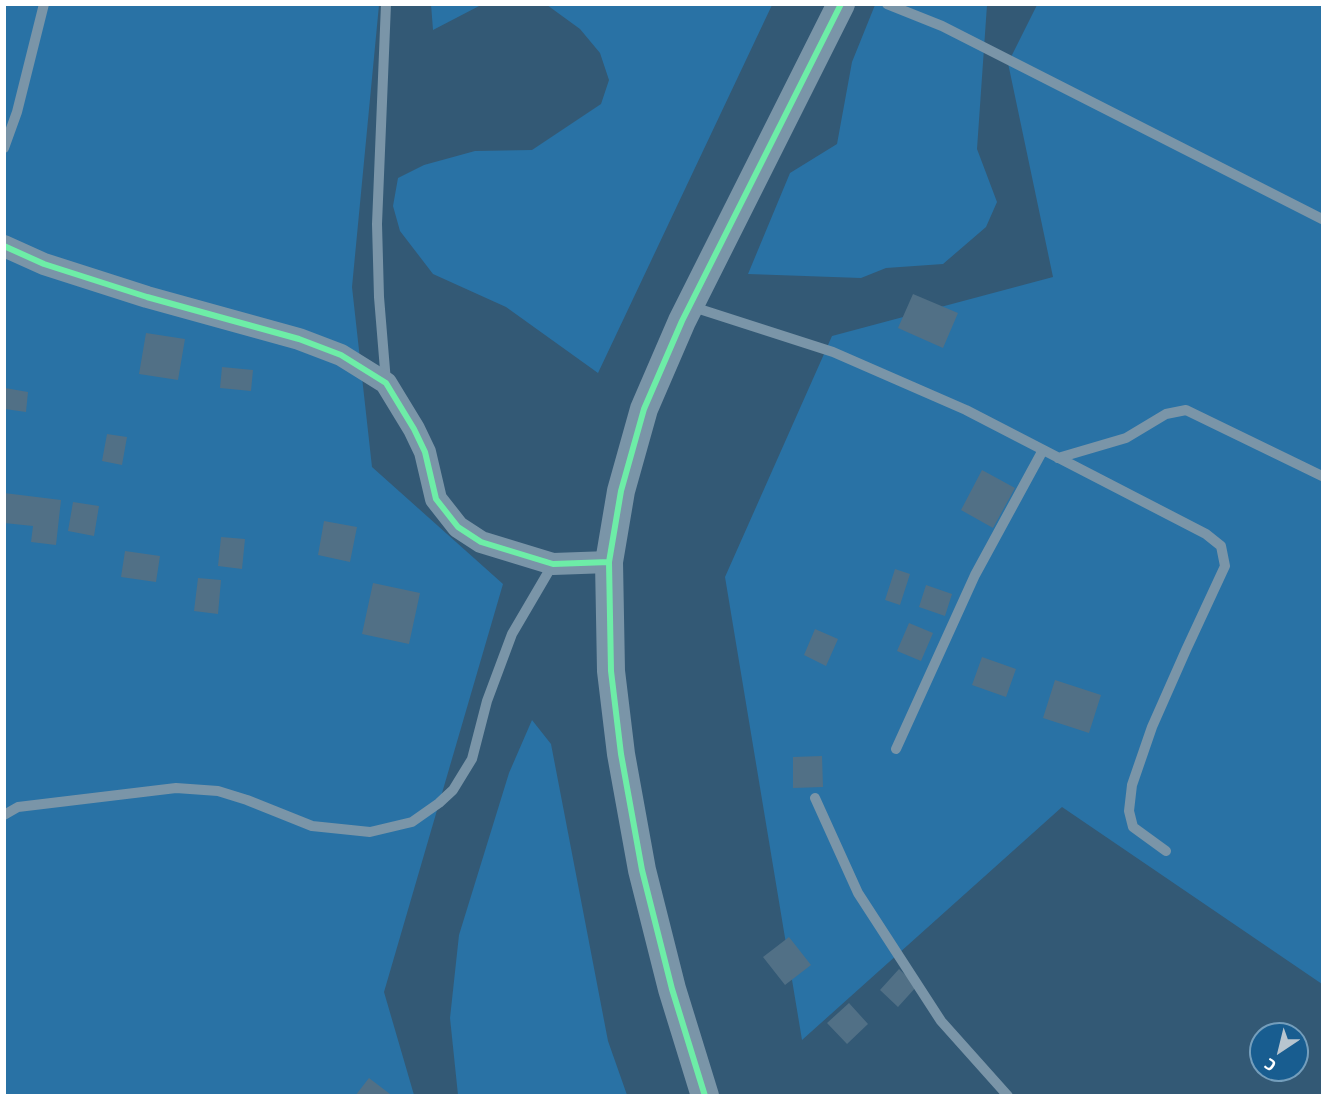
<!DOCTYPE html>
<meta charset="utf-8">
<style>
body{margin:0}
#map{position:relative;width:1327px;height:1100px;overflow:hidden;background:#335975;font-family:"Exo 2",sans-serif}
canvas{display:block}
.frame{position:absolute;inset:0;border:6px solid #fff;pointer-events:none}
.north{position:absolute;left:1249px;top:1022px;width:60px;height:60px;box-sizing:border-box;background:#185d90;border:2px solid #749ebc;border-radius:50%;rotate:215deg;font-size:16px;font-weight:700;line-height:24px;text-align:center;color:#fff}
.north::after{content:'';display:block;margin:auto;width:21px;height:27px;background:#b8c5cf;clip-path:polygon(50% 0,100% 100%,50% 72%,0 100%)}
</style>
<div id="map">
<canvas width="1327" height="1100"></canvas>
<div class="frame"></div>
<div class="north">С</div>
</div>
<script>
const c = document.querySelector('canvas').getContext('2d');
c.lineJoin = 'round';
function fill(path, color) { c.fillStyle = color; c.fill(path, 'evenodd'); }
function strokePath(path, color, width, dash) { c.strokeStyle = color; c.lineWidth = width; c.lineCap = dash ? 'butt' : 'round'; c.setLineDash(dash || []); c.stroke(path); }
fill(new Path2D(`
 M431 4H481V5L433 30Z
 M5 5H379L352 287 372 467 503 584 384 992 414 1095 5 1096Z
 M547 5H772L598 373 506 307 433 274 400 231 393 206 398 178 424 165 475 151 532 150 601 104 609 80 600 53 580 29Z
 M875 5H987L977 149 997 202 986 227 943 264 886 268 861 278 748 274 790 173 837 144 852 62Z
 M1037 5H1322V984L1062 807 802 1040 725 577 832 336 1053 277 1008 63Z
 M532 720 551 744 608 1041 627 1095H458L450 1018 459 935 509 773Z`), '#2972a5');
fill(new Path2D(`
 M913 294 958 313 943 348 898 328Z
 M146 333 185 339 178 380 139 374Z
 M222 367 253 370 251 391 220 388Z
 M5 388 28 392 26 412 5 409Z
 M107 434 127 437 122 465 102 461Z
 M982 470 1015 488 993 528 961 510Z
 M4 493 61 500 56 545 31 542 33 526 4 523Z
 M73 502 99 506 94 536 68 531Z
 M324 521 357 527 350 562 318 555Z
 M221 537 245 539 242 569 218 566Z
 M125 551 160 556 156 582 121 577Z
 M895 569 910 574 900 605 885 600Z
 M198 578 221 580 218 614 194 611Z
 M373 583 420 593 409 644 362 634Z
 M926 585 952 594 945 616 919 607Z
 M909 623 933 633 921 661 897 651Z
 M815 629 838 639 826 666 804 655Z
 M982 657 1016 669 1006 697 972 685Z
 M1055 680 1101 695 1089 733 1043 718Z
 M822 756 823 787 793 788V757Z
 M789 937 811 965 785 985 763 957Z
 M899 969 917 986 898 1007 880 990Z
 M849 1003 868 1024 847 1044 827 1023Z
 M369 1078 390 1094 388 1096H355Z`), '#517086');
strokePath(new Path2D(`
 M386 4 377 224 379 297 386 382
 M887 4 942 26 1322 219
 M4 148 17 112 44 4
 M690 306 833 352 966 410 1206 534 1221 546 1225 566 1186 650 1152 727 1132 785 1129 811 1133 827 1166 851
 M1058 458 1126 438 1166 414 1186 410 1322 476
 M896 749 975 575 1043 450
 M815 798 858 893 941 1021 1008 1096
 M4 815 18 807 176 788 218 791 247 800 312 826 370 832 412 822 439 803 453 790 472 759 487 701 512 634 553 564`), '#7a95a8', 10);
strokePath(new Path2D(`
 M4 246 44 264 147 297 299 339 341 355 386 383 414 429 425 452 436 499 458 527 481 542 553 564 609 562`), '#7a95a8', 22);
strokePath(new Path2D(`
 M705 1096 672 989 642 870 621 754 611 671 609 562 621 491 644 409 682 321 841 4`), '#7a95a8', 28);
strokePath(new Path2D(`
 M4 246 44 264 147 297 299 339 341 355 386 383 414 429 425 452 436 499 458 527 481 542 553 564 609 562
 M705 1096 672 989 642 870 621 754 611 671 609 562 621 491 644 409 682 321 841 4`), '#6deda7', 6);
</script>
